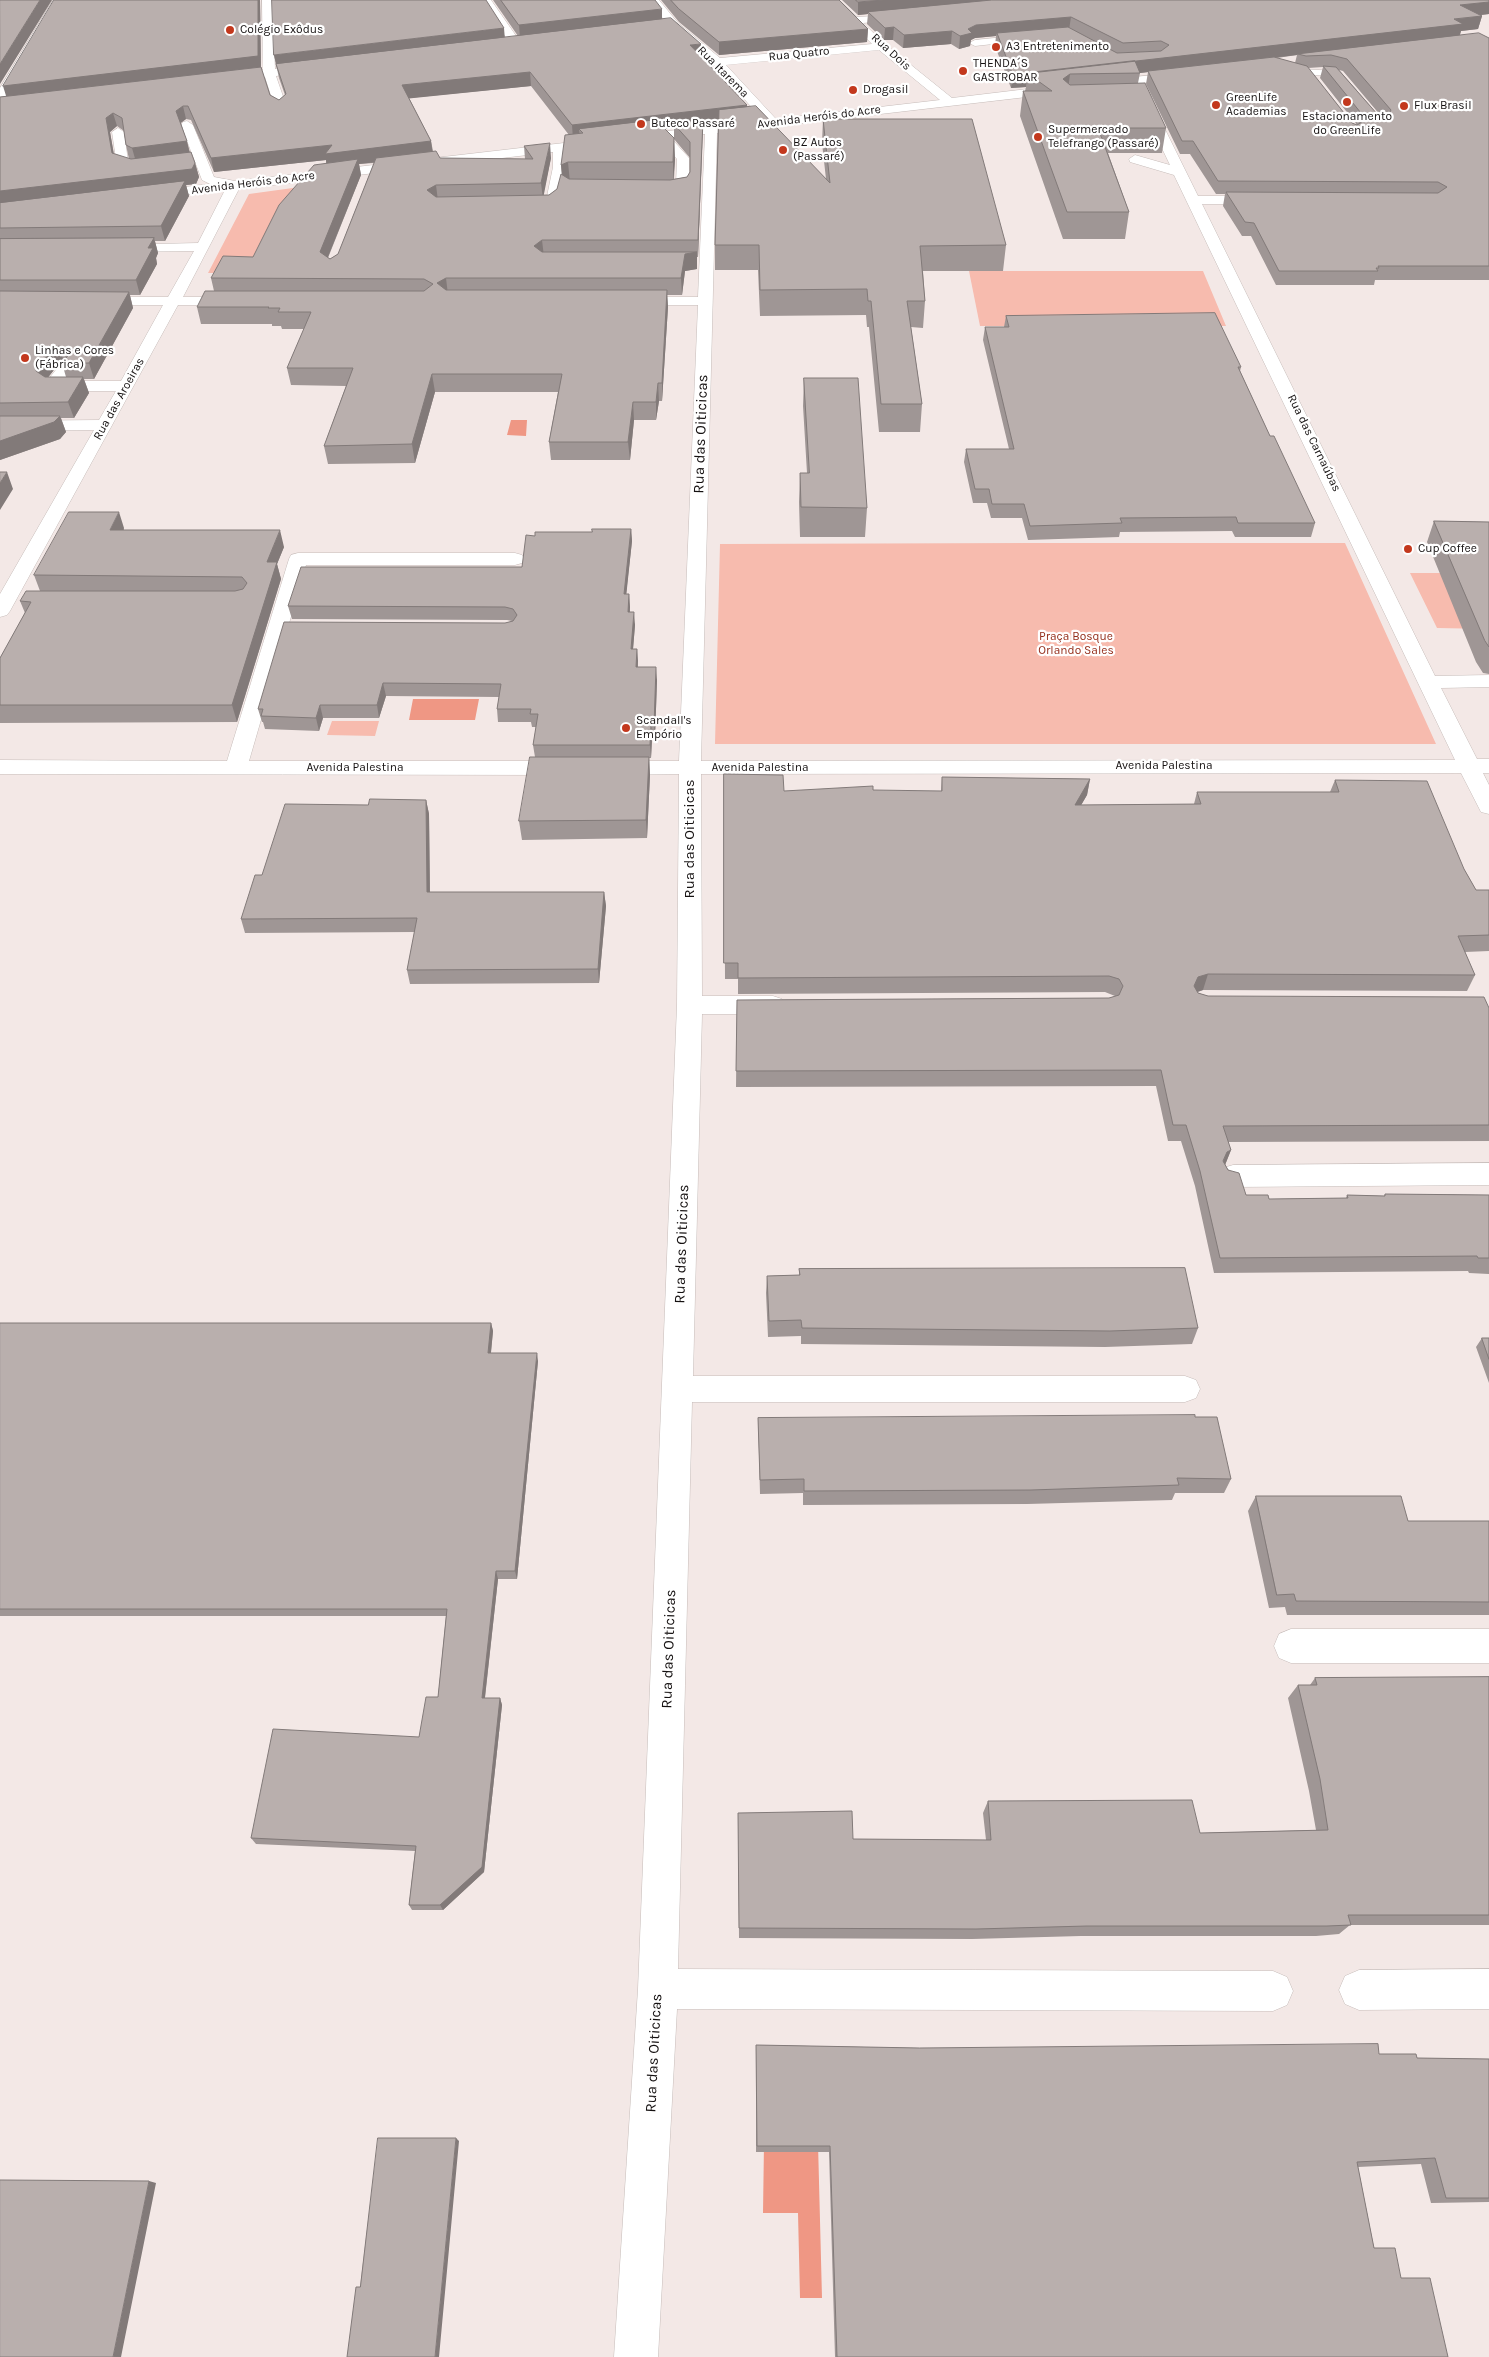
<!DOCTYPE html>
<meta charset="utf-8">
<style>
body{margin:0}
canvas{display:block;background:#f3e8e6}
</style>
<canvas width="1489" height="2357"></canvas>
<script>
const c = document.querySelector('canvas').getContext('2d');
c.lineJoin = 'round';
function fill(path, color) { c.fillStyle = color; c.fill(path, 'evenodd'); }
function strokePath(path, color, width, dash) { c.strokeStyle = color; c.lineWidth = width; c.lineCap = dash ? 'butt' : 'round'; c.setLineDash(dash || []); c.stroke(path); }
function drawText(font, color, halo, rows, align = 'center') {
  c.font = font + ' Karla,sans-serif'; c.lineWidth = 4.5; c.setLineDash([]); c.textBaseline = 'middle'; c.strokeStyle = halo; c.fillStyle = color; for (const [text, x, y, turn = 0] of rows) {
    c.save(); c.translate(x, y); c.rotate((+turn || 0) * Math.PI / 180); c.textAlign = isNaN(turn) ? turn : align; if (halo) c.strokeText(text, 0, 0); c.fillText(text, 0, 0); c.restore();
  }
}
fill(new Path2D(`
 M300 187 257 273H208L249 194Z
 M969 271H1203L1226 326H980Z
 M1028 543H1345L1436 744H715L720 544Z
 M1410 573H1489V629L1437 628Z
 M332 721H379L375 736 327 735Z`), '#f7bbae');
fill(new Path2D(`
 M511 420H527L526 436 507 435Z
 M413 699H479L475 720H409Z
 M764 2143H818L822 2298H800L798 2213H763Z`), '#ef9784');
const minor = new Path2D(`
 M53 0H63L6 98 0 102V88Z
 M262 0H272L275 69 315 65 321 68 315 71 276 76 287 108 281 112 275 108 265 77 226 81 220 78 226 75 263 70Z
 M481 0H491L521 43 519 45H511Z
 M648 0H659L678 23 720 58 872 44 828 0H839L857 17 908 14 909 16 904 19 863 23 885 44 952 98 1061 85 1067 89 1061 93 717 133 701 761 1455 760 1174 175 1130 162 1129 159 1135 155 1170 165 1142 107 1148 103 1154 107 1198 196H1260L1267 200 1260 204H1202L1435 676 1489 675V687L1441 688 1477 759H1489V773H1483L1489 785V814L1481 812 1461 773 701 774 702 996H773L782 999 786 1005 782 1011 773 1014H702L693 1376H1185L1196 1380 1200 1389 1196 1398 1185 1402H692L678 1969 1273 1971 1287 1977 1293 1991 1287 2005 1273 2011 677 2009 658 2357H614L638 1989 677 1005 679 774 613 775 605 773 602 768 605 763 613 761H679L698 305H629L622 301 629 297H698L705 134 671 138 689 158V188C682 195 654 197 647 190L654 186 676 184 677 159 658 140 565 150V167L559 203C552 212 529 216 521 207L523 204 546 201 553 167V152L239 189 183 297H238L245 301 238 305H178L10 611 7 615 0 617V594L94 430 0 431V421L99 420 116 391H51L43 386 59 366 65 364 73 369 63 381H121L163 305H93L86 301 93 297H168L194 251 119 252 112 248 114 245 198 243 225 190 150 199 143 195 150 191 210 184 202 180 181 125 183 122 187 121 193 125 214 177 235 181 763 120 713 64 670 27ZM879 50 940 100 776 119 726 65Z
 M1034 34 1038 35V39L975 46 969 43 975 40Z
 M1300 69 1338 71 1357 90 1351 94 1347 93 1331 76 1296 74V70Z
 M1185 72 1189 73V77L1103 88 1097 84 1103 80Z
 M118 128 124 132 128 161 136 164 155 163 156 166 155 169 135 172 117 166 112 132Z
 M298 553H515L522 555 524 559 522 563 515 565H306L249 761H565L573 763 576 768 573 773 565 775 0 774V760L227 761 289 559 291 555Z
 M1489 1163V1185L1233 1187 1223 1184 1219 1176 1223 1168 1233 1165Z
 M1291 1629H1489V1663H1291L1279 1658 1274 1646 1279 1634Z
 M1489 1969V2009L1359 2010 1345 2004 1339 1990 1345 1976 1359 1970Z`);
strokePath(minor, '#c6bcb9', 1);
fill(minor, '#fff');
fill(new Path2D(`
 M54 0H260L261 67 270 95 279 100 285 95 279 78 274 55 504 28V38L518 36 493 0H655L662 19 701 57 747 105V107L826 179 822 143 823 119 1006 245 1003 271H923L925 301 923 328 911 327 922 404 920 432H879L869 327H867L866 315 760 316 758 270H715V245L718 122 703 124 698 257H697V269L685 271 682 295H667L668 307 662 401H659L656 420H634L630 460H551L549 442 558 392H435L415 463 328 464 324 446 346 386 291 385 287 368 304 329H282L281 326H272V324H201L197 307 214 291 211 278 253 257 326 163V160L214 172 191 120 186 119 181 123 190 152 195 163 199 177 196 184 186 185 189 196 165 241H155L158 253 156 258 157 264 140 295H130L133 308 94 379H84L89 393 74 418H61L66 432 60 439 0 460V97L6 96ZM531 86 569 135 561 165 562 175 557 189 549 195H543L551 158 524 146 525 159 440 158 433 151 431 141 409 98ZM117 126 124 131 126 145 129 159 114 154 110 132ZM674 128V138L665 129ZM674 139 690 158V172L687 177 674 179 675 160ZM374 163 338 254 330 259 328 258 361 175 359 164ZM62 363 66 377H48L58 365Z
 M661 0H839L868 29 867 42 719 55 679 22Z
 M842 0H1489V14L1480 15 1482 16 1478 29 1461 31 1460 35 1489 38V280H1375L1374 285H1276L1251 236H1242L1223 206 1225 194H1216L1190 154H1180L1146 84 1148 72 1140 73 1138 83 1166 128 1162 153H1108L1129 212 1125 239H1063L1020 116 1023 91H1025L1026 87 1011 88 995 46 996 36 975 38 971 40 970 46 959 49 951 44 903 48 893 40H884L867 24 868 14 858 15ZM1297 55 1295 63 1277 58ZM1323 67 1320 78 1357 125 1352 123 1308 68ZM1339 70 1343 71 1381 116 1378 115Z
 M1006 316 1241 367 1240 371 1270 436 1315 523 1311 537H1235L1232 531 1120 532 1119 537 1028 540 1022 518H991L987 503H973L964 462 966 449H1009L983 340 985 327H1004Z
 M804 378 867 508 865 537H800L799 502 800 473H807L803 406Z
 M1434 521 1489 522V674L1483 673 1476 662 1427 542Z
 M124 528V530L284 547 277 564 281 579 237 722 0 723V658L25 613 20 601 40 591 34 575Z
 M631 529 632 541 626 594H629L630 612 635 625 633 649H637L638 667 657 680 655 738 652 739 651 758H649L650 775 647 838 522 840 519 821 535 757 533 745 536 727H532L531 722H498L497 709 499 697 386 696 379 718H323L319 731 265 729 263 722H262L258 709 512 621 507 620 292 619 288 606 522 567 535 536Z
 M724 774 784 791H941L942 777 1090 779 1087 795 1081 805 1194 804 1197 792H1330L1335 780 1464 869 1476 890H1489V951L1465 952 1475 975 1467 991 1203 990 1198 992V993L1208 996 1489 1008V1141L1228 1142 1231 1150 1225 1165 1246 1195 1269 1199 1346 1198 1347 1195 1384 1196 1385 1194 1489 1195V1274L1469 1273 1468 1271 1214 1273 1195 1186 1181 1141H1168L1156 1086 736 1087 737 1000 1109 998 1115 996 1105 992 738 994V979H725Z
 M426 800 429 814 430 892H604L606 906 599 983 410 984 407 970 415 932 245 933 241 919 262 875 368 805Z
 M799 1269 1198 1328 1192 1344 1105 1347 801 1344V1336L768 1337 766 1293 767 1276 799 1275Z
 M0 1323H491L493 1331 491 1353 538 1361 517 1579H498L485 1698H500L502 1705 484 1872 443 1910H412L409 1905 415 1851 256 1844 251 1838 419 1737 438 1697 446 1616H0Z
 M1482 1338H1489V1383L1476 1347Z
 M1195 1417 1231 1479 1224 1493H1175L1172 1500 1027 1504 803 1505V1493L760 1494 758 1418Z
 M1256 1496 1408 1521H1489V1615H1287L1285 1607 1269 1608 1248 1511Z
 M1489 1677V1925H1350L1339 1934 1316 1936H1081L972 1939 739 1938 738 1813 853 1839 986 1840 983 1813 988 1801 1200 1833 1316 1830 1309 1791 1288 1698 1298 1685H1310L1315 1678Z
 M756 2045 919 2048 1379 2054 1417 2058 1489 2059V2202L1431 2203 1421 2164 1358 2167 1374 2248 1401 2278 1448 2357H835L829 2152H756Z`), '#9f9695');
fill(new Path2D(`
 M40 0H52L0 84V64Z
 M258 0H260L261 69 7 99 3 86Z
 M884 0H1019L868 12V14L858 15V2Z
 M1489 2V14L1456 18 1460 5Z
 M662 9V22L520 38 519 25Z
 M1482 16 1478 29 1461 31 1459 37 1298 54 1297 55 1140 73 1070 74 1067 98 1062 82 1027 73 1026 87 1011 88 1013 75Z
 M1071 17 1069 30 997 33 996 36 975 38 971 40 970 46 959 49 960 36 968 29 976 25Z
 M894 27 893 40H884L885 28Z
 M504 28 505 40 277 68 274 55Z
 M868 29 867 42 719 55V42Z
 M952 31 951 44 903 48 904 35Z
 M701 44 702 57 690 45Z
 M530 72 531 86 404 99 402 85Z
 M747 105V119L703 124 698 257V240L703 124 673 123 674 128 583 138V133L579 129 580 139H573L572 125Z
 M183 106 186 119 179 124 176 111Z
 M113 113 117 126 110 132 116 168 112 153 106 118Z
 M674 138 675 160 673 183V162Z
 M187 141 190 155 136 162 132 148Z
 M431 141 433 156 359 164 361 175 323 269 320 252 327 168 326 160 214 172 211 158 332 145Z
 M550 143 551 158 543 199 541 183Z
 M568 162 570 183 563 187 561 165Z
 M195 163 199 177 196 184 186 185 189 196 165 241 161 226 0 207V191Z
 M436 185 438 201 427 190Z
 M154 238 158 253 156 258 157 264 140 295 136 280 148 248Z
 M542 240 544 257 534 246Z
 M697 252V269L685 271 682 295 681 278 685 254Z
 M446 278 448 295 437 283Z
 M667 290 668 307 662 401V383Z
 M129 292 133 308 94 379 89 363Z
 M59 346 64 362 58 365 42 385V388L36 369 52 349Z
 M432 374 435 392 415 463 412 444Z
 M83 377 89 393 74 418 68 402Z
 M658 383 659 401 656 420V402Z
 M633 402 634 420 630 460 628 442Z
 M60 416 66 432 60 439 0 460V441Z
 M7 472 13 489 0 510V483Z
 M119 512 124 528 116 546 110 530Z
 M631 529 632 541 625 607 624 594Z
 M280 530 284 547 277 564 281 579 237 722 232 705 267 562Z
 M629 594 630 607 629 625 628 612Z
 M634 612 635 625 632 661 631 649Z
 M637 649 638 661 637 680 636 667Z
 M656 667 657 680 655 738 654 726Z
 M383 683 386 696 379 718 377 705Z
 M320 705 323 718 319 731 316 718Z
 M651 726 652 739 651 758 650 745Z
 M649 757 650 775 647 838 646 820Z
 M1090 779 1087 795 1072 821 1075 805Z
 M426 800 429 814 430 906 427 892Z
 M604 892 606 906 599 983 598 969Z
 M1208 974 1203 990 1193 993 1194 986 1198 977Z
 M1231 1150 1225 1165 1221 1167 1227 1152Z
 M491 1323 493 1331 490 1361 488 1353Z
 M537 1353 538 1361 517 1579 515 1571Z
 M496 1571 498 1579 484 1705 482 1698Z
 M500 1698 502 1705 484 1872 443 1910 440 1905Z
 M456 2138 459 2141 439 2357H435Z
 M149 2181 156 2183 121 2357H113Z`), '#827a79');
const building = new Path2D(`
 M0 0H40L0 64Z
 M54 0H258V56L3 86Z
 M272 0H486L504 28 274 55Z
 M501 0H655L662 9 519 25Z
 M671 0H839L868 29 719 42 679 9Z
 M856 0H884L858 2Z
 M992 0H1489V2L1460 5 1482 16 1454 19 1463 24 1013 75 997 33 1068 27 1117 53 1161 51 1169 45 1161 41 1123 43 1071 17 976 25 968 29 972 33 960 36 952 31 904 35 894 27 885 28 868 12Z
 M671 18 701 44 690 45 747 105 572 125 530 72 402 85 431 141 325 154 332 145 211 158 188 106H183L176 111 187 141 132 148 126 145 122 118 113 113 106 118 112 153 131 159 191 152 195 163 192 169 0 191V97L261 67 270 95 279 100 286 94 276 64Z
 M1479 33 1489 38V266H1378L1379 268H1376L1378 271H1279L1254 223 1245 222 1226 192 1438 193 1447 187 1438 182 1218 181 1193 141H1182L1148 71 1274 57 1307 66 1352 123 1357 125 1364 121 1365 118 1323 66 1336 67 1378 115 1388 116 1391 110 1347 59 1331 55 1306 56 1298 54Z
 M1135 61 1140 73 1070 74 1063 79 1070 85 1145 83 1166 128H1098L1129 212H1067L1023 91H1052L1027 73Z
 M756 106 830 183 823 119H972L1006 245 920 246 925 301H907L922 404H881L871 301H868L867 289 760 290 759 245H715L719 110Z
 M656 120 674 138 673 162H568L561 165 565 135 583 133 579 129Z
 M703 120 698 240H542L534 246 542 252H697L685 254 681 278H446L437 283 446 290H667L662 383H658L656 402H633L628 442H549L562 374H432L412 444 324 446 353 368H287L311 312H278L280 308H268L269 307H197L205 291H424L433 284 424 279 211 278 223 256 253 257 279 205 314 165 358 159 320 252 330 259 338 254 376 158 436 151 440 158 533 159 524 146 550 143 541 183 436 185 427 190 436 197 549 195 557 189 561 174 569 179 670 180 687 177 690 172V142L673 123Z
 M185 181 161 226 0 228V203Z
 M154 238 148 248H153L136 280H0V239Z
 M0 291 129 292 89 363H62L70 353 59 346 52 349 36 369V371L45 377H83L68 402 0 403Z
 M1215 313 1241 367H1238L1270 436H1274L1315 523H1238L1236 517 1120 518 1122 523 1030 526 1024 504H992L989 489H975L966 449H1014L985 327H1009L1006 316Z
 M804 378H858L867 508 801 507 800 473H809Z
 M0 416H60L54 422 0 441Z
 M0 472H7L0 483Z
 M69 512H119L110 530H280L267 562H277L232 705H0V658L31 602 20 601 26 591H235L243 589 247 583 242 577 34 575Z
 M1434 521 1489 522V647L1485 641Z
 M592 529H631L624 594H629L628 612H634L631 649H637L636 667H656L654 726H651L650 745H533L538 714H530L531 709H497L501 684 383 683 377 705H320L316 718 261 716 263 709H258L284 622 505 623 513 621 517 615 513 609 505 607 288 606 301 567H522L526 535 535 536V532H592Z
 M530 757H649L646 820 519 821Z
 M724 774 783 775 784 791 873 786V790L942 791V777L1090 779 1075 805 1201 804 1197 792H1339L1335 780 1427 781 1464 869 1476 890H1489V935L1458 936 1475 975 1208 974 1198 977 1194 986 1198 993 1208 996 1484 997 1489 1008V1125L1223 1126 1231 1150 1227 1152 1223 1161 1228 1170 1239 1173 1246 1195H1268L1269 1199 1348 1198 1347 1195 1385 1196V1194L1489 1195V1258H1478L1477 1256 1220 1258 1200 1171 1186 1125H1173L1161 1070 736 1071 737 1000 1109 998 1119 995 1123 986 1119 979 1109 976 738 978V963H724Z
 M370 799 426 800 427 892H604L598 969 407 970 417 918 241 919 255 875H262L285 804 368 805Z
 M1185 1268 1198 1328 1110 1331 802 1328 801 1320 769 1321 767 1276 800 1275 799 1269Z
 M0 1323H491L488 1353H537L515 1571H496L482 1698H500L482 1867 440 1905H409L416 1846 251 1838 273 1729 419 1737 426 1697H438L447 1609H0Z
 M1482 1338H1489V1359Z
 M1195 1415V1417H1217L1231 1479 1177 1478 1179 1485 1031 1490 804 1491V1479L760 1480 758 1418Z
 M1256 1496H1401L1408 1521H1489V1602L1296 1601 1294 1594 1277 1595Z
 M1489 1677V1915H1348L1351 1925 1327 1926H1087L976 1929 739 1928 738 1813 852 1811 853 1839 991 1840 988 1801 1192 1800 1200 1833 1328 1830 1320 1779 1298 1685H1317L1315 1678Z
 M1378 2044 1379 2054H1416L1417 2058 1489 2059V2198H1446L1435 2158 1357 2162 1374 2248H1395L1401 2278H1430L1448 2357H837L830 2146H757L756 2045 919 2048Z
 M378 2138H456L435 2357H347L356 2287H360Z
 M0 2180 149 2181 113 2357H0Z`);
fill(building, '#b9afad');
strokePath(building, '#827a79', 1);
for (const [x, y, r, color] of [
 [230,30,5,"#c3381d"],
 [996,47,5,"#c3381d"],
 [963,71,5,"#c3381d"],
 [853,90,5,"#c3381d"],
 [1347,102,5,"#c3381d"],
 [1216,105,5,"#c3381d"],
 [1404,106,5,"#c3381d"],
 [641,124,5,"#c3381d"],
 [1038,137,5,"#c3381d"],
 [783,150,5,"#c3381d"],
 [25,358,5,"#c3381d"],
 [1408,549,5,"#c3381d"],
 [626,728,5,"#c3381d"]
]) { const dot = new Path2D(); dot.arc(x, y, r, 0, 2 * Math.PI); c.fillStyle = color; c.fill(dot); strokePath(dot, '#fff', 2); }
drawText('12px', '#151111', '#fff', [
 ["Colégio Exôdus",240,30],
 ["A3 Entretenimento",1006,47],
 ["THENDA´S",973,64],
 ["GASTROBAR",973,78],
 ["Drogasil",863,90],
 ["GreenLife",1226,98],
 ["Academias",1226,112],
 ["Flux Brasil",1414,106],
 ["Estacionamento",1347,117,"center"],
 ["do GreenLife",1347,131,"center"],
 ["Buteco Passaré",651,124],
 ["Supermercado",1048,130],
 ["Telefrango (Passaré)",1048,144],
 ["BZ Autos",793,143],
 ["(Passaré)",793,157],
 ["Linhas e Cores",35,351],
 ["(Fábrica)",35,365],
 ["Cup Coffee",1418,549],
 ["Scandall's",636,721],
 ["Empório",636,735]
], 'left');
drawText('12px', '#151111', '#fff', [
 ["Rua Dois",891,52,42],
 ["Rua Quatro",799,54,-6],
 ["Rua Itarema",723,72,45],
 ["Avenida Heróis do Acre",819,117,-7],
 ["Avenida Heróis do Acre",253,183,-7],
 ["Rua das Aroeiras",119,399,-61],
 ["Rua das Carnaúbas",1314,443,64],
 ["Avenida Palestina",1164,766],
 ["Avenida Palestina",355,768],
 ["Avenida Palestina",760,768]
]);
drawText('12px', '#942e1b', '#fff', [
 ["Praça Bosque",1076,637],
 ["Orlando Sales",1076,651]
]);
drawText('15px', '#151111', '#fff', [
 ["Rua das Oiticicas",701,434,-88],
 ["Rua das Oiticicas",690,839,-90],
 ["Rua das Oiticicas",682,1244,-88],
 ["Rua das Oiticicas",669,1649,-88],
 ["Rua das Oiticicas",654,2053,-87]
]);
</script>
